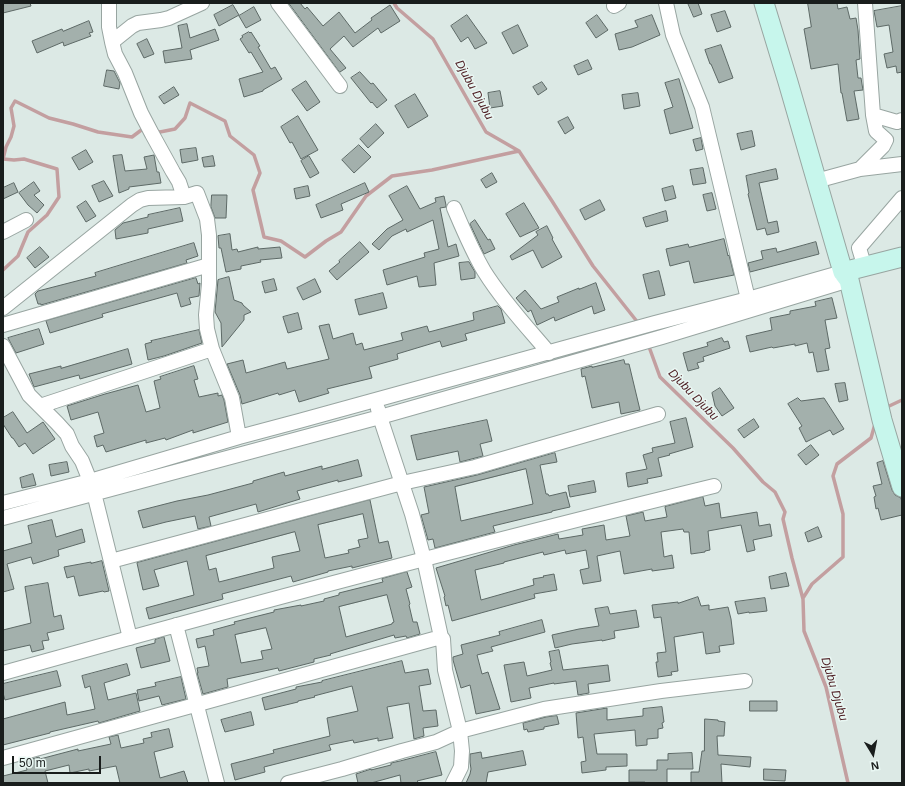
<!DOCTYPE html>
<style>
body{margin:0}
#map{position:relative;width:905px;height:786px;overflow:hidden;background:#dce9e5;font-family:Arial,sans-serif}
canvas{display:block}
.frame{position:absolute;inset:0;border:4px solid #191d1c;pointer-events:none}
.north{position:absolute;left:853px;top:734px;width:40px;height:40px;-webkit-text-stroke:3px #e9f7f3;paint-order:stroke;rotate:170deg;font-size:11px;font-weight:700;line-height:16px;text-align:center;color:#191d1c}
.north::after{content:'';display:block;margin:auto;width:14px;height:18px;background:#191d1c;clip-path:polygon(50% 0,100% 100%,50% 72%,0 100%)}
.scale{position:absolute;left:12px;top:756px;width:89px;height:18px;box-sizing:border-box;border:2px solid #191d1c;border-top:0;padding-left:5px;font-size:12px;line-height:14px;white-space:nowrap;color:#191d1c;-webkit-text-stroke:3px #e9f7f3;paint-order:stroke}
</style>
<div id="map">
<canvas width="905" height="786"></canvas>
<div class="frame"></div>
<div class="north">N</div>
<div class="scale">50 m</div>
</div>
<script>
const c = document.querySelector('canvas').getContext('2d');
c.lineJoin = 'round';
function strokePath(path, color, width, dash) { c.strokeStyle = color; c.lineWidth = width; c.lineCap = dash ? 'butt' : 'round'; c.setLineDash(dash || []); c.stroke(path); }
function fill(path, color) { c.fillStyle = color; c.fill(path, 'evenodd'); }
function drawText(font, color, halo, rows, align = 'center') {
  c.font = font + ' Arial,sans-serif'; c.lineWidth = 3; c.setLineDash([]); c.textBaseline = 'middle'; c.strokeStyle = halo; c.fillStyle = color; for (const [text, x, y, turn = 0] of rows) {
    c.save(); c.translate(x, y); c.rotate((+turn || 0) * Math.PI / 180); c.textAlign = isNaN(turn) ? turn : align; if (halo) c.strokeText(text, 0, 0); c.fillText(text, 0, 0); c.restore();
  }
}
strokePath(new Path2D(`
 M394 3 397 8 433 39 486 132 519 151 552 201 593 266 639 324
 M155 131 160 132 175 129 185 118 190 103 225 121 230 136 254 155 260 173 253 190 264 237 281 241 305 257 326 241 341 232 366 196 392 176 432 170 519 151
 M3 270 18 256 28 232 47 215 59 197 57 169 24 159 14 160 3 159 6 147 11 137 14 126 11 108 15 101 49 118 73 124 98 132 132 137 144 128 145 129
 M648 344 660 377 733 448 763 482 775 492 785 512 783 519 792 558 803 599 804 631 826 687 848 783
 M885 408 902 400
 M803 598 812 584 843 557V514L833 476 837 464 871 438 875 424`), '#c39fa0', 3.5);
const building = new Path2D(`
 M3 3H30L31 6 3 13Z
 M289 3H300L305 9 307 7 323 26 339 12 355 33 372 20 371 18 390 5 400 21 381 33 378 28 353 47 344 36 330 49 346 68 340 72Z
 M688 3H698L702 14 694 17Z
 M808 3H837L838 9 847 7 850 19 856 18 858 30 860 59 856 60 858 78H861L863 90 854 91 859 119 847 121 842 93H841L838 64 811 69 804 29 811 27Z
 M233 5 239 15 219 26 214 15Z
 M902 6V72L897 73 896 66 887 68 884 54 893 52 889 25 877 27 874 11Z
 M254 7 261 20 246 28 239 16Z
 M725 11 731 27 717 32 711 15Z
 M467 15 487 43 475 49 468 37 461 42 451 26Z
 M597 15 608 30 596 38 586 23Z
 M652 15 660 35 632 47 619 50 615 34 638 27 635 21Z
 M89 21 93 32 89 33 91 36 64 46 63 42 37 53 32 41 62 29 63 31Z
 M187 24 190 38 215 29 219 40 190 50 192 59 165 63 163 51 182 48 178 26Z
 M518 25 528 46 513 54 502 33Z
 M249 32 250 33 251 32 260 46 258 47 271 69 275 67 282 79 263 90V91L244 97 239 79 263 72 251 52 249 53 240 39 243 37 242 36Z
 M147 39 154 54 144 58 137 44Z
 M721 45 733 78 719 83 711 64H710L705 50Z
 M588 60 592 69 578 75 574 66Z
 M107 70 114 71 120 83 119 89 104 86Z
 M360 72 371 84 373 83 387 100 377 108 372 102 371 103 351 78Z
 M679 79 693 128 670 134 664 110 673 107 665 83Z
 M306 81 320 102 307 111 292 90Z
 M542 82 547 89 538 95 533 87Z
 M174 87 179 95 164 104 159 97Z
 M500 91 503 106 490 108 488 93Z
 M638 93 640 106 624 109 622 95Z
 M415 94 428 116 408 128 395 106Z
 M298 116 318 150 301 159 292 142 290 143 281 127Z
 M568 117 574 128 565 134 558 122Z
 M376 124 384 133 368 148 360 139Z
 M752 131 755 146 741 150 737 134Z
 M701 138 703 149 696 151 693 140Z
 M359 145 371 157 354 173 342 160Z
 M196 148 198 160 182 163 180 150Z
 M86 150 93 162 79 170 72 158Z
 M122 155 125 171 147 169 144 157 154 155 157 172H159L161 183 129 187V189L119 193 113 156Z
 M213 156 215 166 204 167 202 158Z
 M309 156 319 173 310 178 301 161Z
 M703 168 706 183 693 185 690 170Z
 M776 169 778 179 759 183 768 223 777 221 779 232 767 235 765 228 757 230 748 194 749 193 746 176Z
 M492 173 497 182 486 188 481 180Z
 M104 181 113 196 99 202 92 186Z
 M34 182 40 191 34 195 44 205 37 213 28 205 19 193Z
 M14 183 18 192 3 199V188Z
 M365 183 369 192 341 204 343 210 321 218 316 205Z
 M308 186 310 196 296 199 294 189Z
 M407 186 420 209 436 202 435 198 444 196 446 205V207L440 208 448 247 456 244 459 256 434 263 436 285 419 287 417 276 387 285 383 270 425 257 424 253 439 249 433 220 407 232 406 229 392 236 379 250 372 244 387 229 403 220 389 196Z
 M673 186 676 198 665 201 662 189Z
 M712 193 716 209 707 211 703 195Z
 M212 195H227L226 218H215L211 207Z
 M600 200 605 210 585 220 580 210Z
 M86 201 96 216 86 222 77 207Z
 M524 203 539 228 520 237 506 214Z
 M180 208 183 221 148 229V233L116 239 115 230 123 223 148 217V215Z
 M666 211 668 221 646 227 643 218Z
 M475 220 488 240 490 239 495 249 484 254 470 224Z
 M547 226 553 238 552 239 562 257 542 268 533 250 512 260 510 256 538 235 536 232Z
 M230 234 232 250 237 249 238 252 258 247V249L280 247 282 258 260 260 261 262 241 266V269L226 272 221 248H219L218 236Z
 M724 239 728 256 729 255 734 275 694 283 689 261 670 266 666 249 688 244 689 247Z
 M360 242 369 252 337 280 329 271 340 262 339 261Z
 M816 242 819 254 750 272 748 263 763 259 761 251 776 248 777 252Z
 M194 243 198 256 186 260 187 263 41 305V304H38L35 294 38 291 96 276 95 273Z
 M40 247 49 257 35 268 27 258Z
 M469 262 475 272V278L461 280 459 263Z
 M659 271 665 295 649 299 643 275Z
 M229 277 234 300 242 303 243 305 251 312 244 315V320L222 347 221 323 215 312 218 280Z
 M196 278 198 284 200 283 199 296 189 298 191 304 181 307 177 293 102 314 103 317 50 333 46 321Z
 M274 279 277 290 265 293 262 282Z
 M315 279 321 292 303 300 297 288Z
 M596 283 605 310 594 314 592 306 555 321 554 317 537 325 531 310 528 312 516 298 525 290 541 309 559 302 557 297 579 288V289Z
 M383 293 387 308 359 315 355 300Z
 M832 298 837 318 825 320 830 348 825 349 829 370 817 372 813 352 809 353 807 343 795 346V344L773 348 772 347 750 352 746 336 772 330 770 318 790 314V311L816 306 815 302Z
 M498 306 501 309 505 323 465 334 467 340 442 347 440 341 397 354 398 359 369 367 372 378 327 389 329 393 299 402 295 390 279 395 278 393 242 404 240 395 227 364 243 360 246 373 285 362 287 369 329 359 319 326 329 324 333 339 353 333 356 345 362 343 364 350 403 340 401 333 427 326 429 332 474 320 473 313Z
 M298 313 302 329 288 333 283 317Z
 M39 329 44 344 16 353 8 338Z
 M199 330 202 343 164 356 148 360 145 344 152 342 151 341Z
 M722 338 724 342 728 341 730 348 703 357 704 361 697 363 699 368 688 371 683 353 708 346 707 343Z
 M128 349 132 364 80 379 79 375 34 387 29 374 61 366V368Z
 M624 360 625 364H629L640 410 621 414 619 402 592 408 585 376 582 377 581 369 592 366V367Z
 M194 366 198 379 194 380 199 397 218 393V396L222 395 224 400 228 422 193 433V430L166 440 165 438 146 443V440L106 452 103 445 97 447 94 436 104 433 98 412 71 420 67 406 105 394 138 385 146 412 160 408 154 381 161 379 160 377Z
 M845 383 848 400 839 402 835 384Z
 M720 388 734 408 722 416 715 406 712 393Z
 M798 398 801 401 824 398 844 429 833 435 830 430 806 442 799 428 802 426 788 404Z
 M13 412 27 433 43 422 55 439 33 454 25 443 19 447 13 438H12L3 424V418Z
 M686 418 693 447 669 454 670 455 658 458 662 476 647 479 648 483 628 487 626 473 647 469 643 455 653 452 652 448 675 443 670 422Z
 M754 419 759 427 744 438 738 430Z
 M487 420 492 441 480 444 483 456 460 462 458 451 417 460 411 436Z
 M811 445 819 455 806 465 798 455Z
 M555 453 557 462 540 465 546 494H548L549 496 566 492 570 507 552 511V512L526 518 493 526 495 532 435 548 433 539 428 540 421 515 429 513 424 487 477 475ZM526 469 533 504 461 521 455 487Z
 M358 460 362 476 338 482V480L297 491 300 499 258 512 256 504 209 517 211 526 198 529 195 516 166 522 143 528 138 511 177 501 208 495 253 483V481L284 472 285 476 322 466V469Z
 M883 461 892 490 895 495 901 498 902 503V515L881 520 878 508 876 509 874 497 876 496 873 486 882 484 877 463Z
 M67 462 69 472 51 476 49 465Z
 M33 474 36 485 22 488 20 478Z
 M594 481 596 492 570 497 568 486Z
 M703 497 705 506 719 503 721 518 757 512 759 526 770 524 772 536 753 540 755 550 747 552 741 525 708 531 710 550 705 551V552L691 554 689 532H684L683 529 661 532 664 557 672 555 674 568 652 571V569L624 574 620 551 597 556 601 581 583 584 580 570 589 568 586 550 566 554 565 550 544 555 543 552 504 562V563L475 570 481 600 534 585 533 579 544 577 543 576 554 574 557 590 534 594 535 598 452 621 448 605 446 606 444 597 445 596 436 568 514 545 558 534 559 539 583 535 582 529 604 525 606 540 630 536 626 516 643 512 645 521 667 517 665 507Z
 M370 500 379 543 388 541 392 558 352 568V566L328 571V572L293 582 291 576 222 594 223 599 149 619 146 608 194 595 187 561 154 570 159 586 143 590 137 563ZM363 514 368 538 358 540 360 547 348 550 349 553 325 558 318 525ZM295 532 300 551 272 557 274 568 219 582 216 568 209 570 206 556Z
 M52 520 56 537 82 529 85 542 58 550 59 556 33 564 31 557 7 564 14 589 3 592V551L32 543 28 526Z
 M818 527 822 537 808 542 805 533Z
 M102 561 109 591 104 592 103 591 79 596 74 576 67 578 64 567 91 562V563Z
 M407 572 412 587 406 589 410 604 409 605 413 622H417L420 634 407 638 406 636 395 638 394 635 330 654 331 655 314 659V662L279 671 278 668 227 679 228 687 203 694 197 673H198L197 668 209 666 205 646 198 648 196 639 214 635 213 630 235 624 234 622 274 612V610L301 605V606L324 601V599L339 595V593L383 582 382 579ZM387 595 394 622 392 623V624L346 637 339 607ZM266 628 272 649 261 651 263 659 241 663 235 635Z
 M786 573 789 586 771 589 769 577Z
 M48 583 54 617 61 615 64 629 47 633 49 640 42 641 44 649 32 652 30 645 3 651V630L31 623 25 587Z
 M698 597 701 606 709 605V610L728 607 731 619 734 644 719 646 720 652 706 654 703 632 674 637 678 671 671 672 672 675 658 677 656 662H658L657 653 666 652 661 617 654 618 652 605 678 602V603Z
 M765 598 767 611 749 613V612L738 614 735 602Z
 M608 607 610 614 636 610 639 627 614 631 615 638 602 641V640L572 644 555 648 552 635 579 629 599 626 595 609Z
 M542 620 545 632 491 647 493 651 477 655 482 674 488 672 500 709 476 714 470 685 461 688 453 660V657L463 654 461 645 500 635 499 632Z
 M164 637 170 661 141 668 136 648 155 643V640Z
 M559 650 563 670 608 665 610 681 588 684 589 693 578 695 576 681 554 684V683L529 688 531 698 511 702 504 665 524 662 527 676 552 670 550 663 551 662 549 652Z
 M402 661 405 673 428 669 431 684 419 686 423 711 436 710 438 726 423 728 424 736 414 739 409 703 387 707 393 738 378 741V738L354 743 353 740 329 745 331 750 264 767 265 772 235 780 231 764 274 753 273 750 330 736 327 718 358 711 352 686 314 696 315 697 298 701V702L265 710 262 698 296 689V687L322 682V681Z
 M127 664 130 675 104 683 108 700 136 693 140 711 99 723 98 721 50 732V733L3 745V719L65 702 67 715 95 709 90 686 85 688 82 676Z
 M57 671 61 686 5 700 3 693V684Z
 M181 677 186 699 162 705 159 696 139 701 137 690 156 686 155 683Z
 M750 701H777V711H750Z
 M662 707 664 722 662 723 663 728 658 729V738L647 739V745L636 746 635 730 594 734 597 754H627V766L606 767V770L582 773 581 762 586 761 583 737 578 738 576 713 607 708V720L643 716V709Z
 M251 712 254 725 225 732 221 720Z
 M557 716 559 724 544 727V729L528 732 527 729 524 730 523 723 546 717Z
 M705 719 718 720V721L725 722 724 736H717L718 755 751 757 750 767 721 764 722 783H691V772H699L702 751H704Z
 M169 729 173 747 154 752 160 778 184 771 188 783H120L116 766 89 771V769L70 773 69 765 45 771 48 783H3V776L27 770 25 761 39 757 40 759 78 749V751L111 744 109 737 118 735 121 748 144 743 143 739 152 737 151 733Z
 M523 751 526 765 488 772 486 783H466L470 774 471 769 470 762V754L481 752 482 758Z
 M436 752 442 775 417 781 419 783H401L400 775 371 783H358L356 774 371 769V770L391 765V763L400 761Z
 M692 753 693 769H667V783H645V782H629V770H657V760H668V754Z
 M764 769 786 770 785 781 764 780Z`);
fill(building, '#a3b0ac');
strokePath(building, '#5d6966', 1);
const street = new Path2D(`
 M109 3V27L112 42 115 54 125 73 141 113 152 134 173 172 179 182 184 197
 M278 3 340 86
 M666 3 673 35 702 107 748 299
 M865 3 873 115
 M614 6 619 3
 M112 42 132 26 138 23 161 20 169 18 202 3
 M860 169 902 164
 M816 181 860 169 883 146 886 140 876 131 873 115 897 122 902 120
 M454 208C463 229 472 251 484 271 502 300 527 327 549 353
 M3 232 26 220
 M861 266 862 258 859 248 902 198
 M3 308 132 205 140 200 148 198 184 197 197 193 207 219 209 235V284L206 315 207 329 212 349 232 398 239 437
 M3 325 209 265
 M3 346 29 395 57 423 67 434 72 446 82 461 90 481 94 493 130 638
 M40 406 212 349
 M378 409 380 417 412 514 424 559 441 637 443 639 445 670 460 731 462 751 461 767 453 783
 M3 503 90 481 239 437 299 421 655 323 748 299 843 272
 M3 518 380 417 662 337 849 280
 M111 561 402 483 475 467 658 414
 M176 625 217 783
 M3 673C239 607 476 544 714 486
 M3 758 441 637
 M288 783 342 769 402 751 436 742 460 731 544 709 661 691 745 681`);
const secondary = new Path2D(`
 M764 3 788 82 843 272 849 280 882 420 902 487
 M843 272 902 257`);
strokePath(street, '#98a5a1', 16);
strokePath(secondary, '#98a5a1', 21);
strokePath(street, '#fff', 14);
strokePath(secondary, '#c7f6ec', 19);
drawText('italic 12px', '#4c1c21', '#e9f7f3', [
 ["Djubu Djubu",474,90,61],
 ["Djubu Djubu",693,395,46],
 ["Djubu Djubu",834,689,73]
]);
</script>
